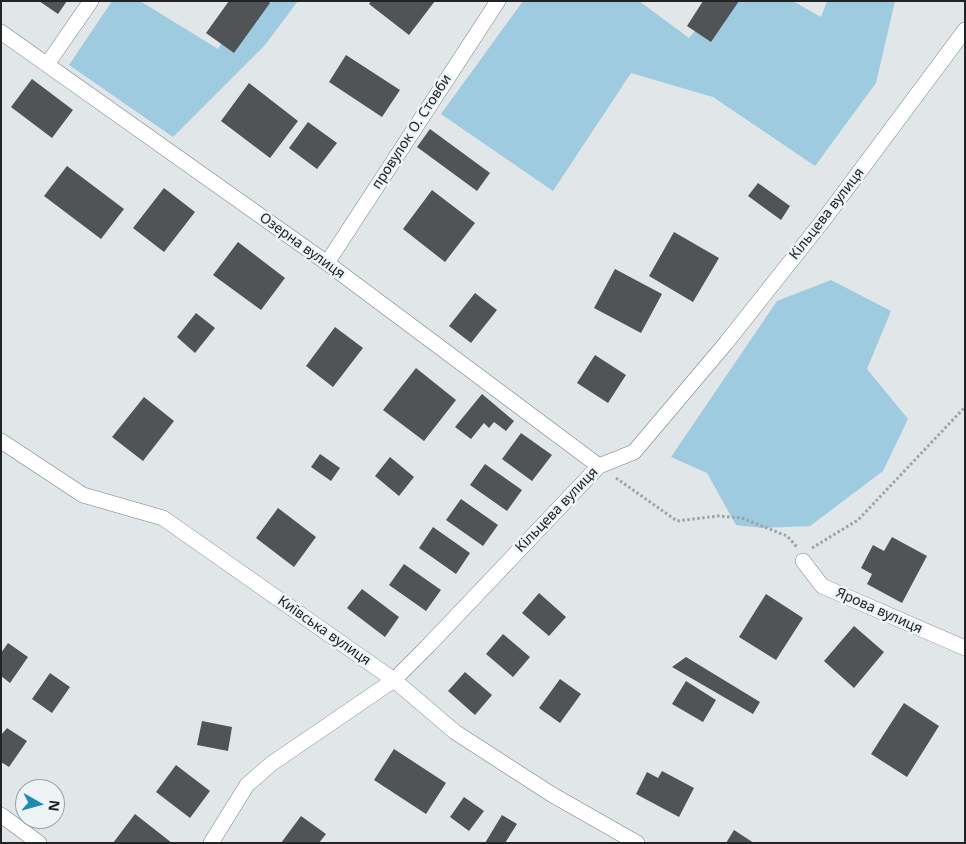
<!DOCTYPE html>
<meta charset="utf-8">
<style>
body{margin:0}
#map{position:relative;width:966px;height:844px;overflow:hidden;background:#e1e6e8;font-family:"Noto Sans",sans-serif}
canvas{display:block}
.frame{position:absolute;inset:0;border:2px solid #212324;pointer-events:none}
.north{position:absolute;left:15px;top:779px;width:50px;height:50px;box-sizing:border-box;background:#eef3f6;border:1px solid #9ca0a2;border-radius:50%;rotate:97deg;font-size:14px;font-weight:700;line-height:20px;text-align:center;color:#212324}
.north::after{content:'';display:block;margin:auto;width:18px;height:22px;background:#1c8bb0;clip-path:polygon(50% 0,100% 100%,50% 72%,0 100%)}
</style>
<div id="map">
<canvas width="966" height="844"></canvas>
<div class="frame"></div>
<div class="north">N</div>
</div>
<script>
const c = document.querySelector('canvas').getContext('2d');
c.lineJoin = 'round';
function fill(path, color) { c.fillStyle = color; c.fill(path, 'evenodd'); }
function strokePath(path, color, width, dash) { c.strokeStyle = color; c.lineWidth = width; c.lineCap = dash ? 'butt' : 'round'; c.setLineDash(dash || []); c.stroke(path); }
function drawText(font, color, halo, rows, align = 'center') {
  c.font = font + ' "Noto Sans",sans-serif'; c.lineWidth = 5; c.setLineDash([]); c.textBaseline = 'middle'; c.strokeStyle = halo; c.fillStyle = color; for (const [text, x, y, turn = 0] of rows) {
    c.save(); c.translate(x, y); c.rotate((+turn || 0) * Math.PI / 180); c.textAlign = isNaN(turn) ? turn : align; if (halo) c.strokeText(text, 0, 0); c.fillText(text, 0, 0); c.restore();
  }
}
fill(new Path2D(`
 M112 1H140L218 49 249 1H298L265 45 173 137 69 65Z
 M523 1H639L689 38 721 1H793L821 17 827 1H895L876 83 815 166 713 97 631 73 553 191 441 114Z
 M831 280 891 311 867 369 908 419 883 471 810 526 763 528 736 525 707 473 671 457 777 301Z`), '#9ecbdf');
fill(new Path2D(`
 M39 1H67L58 14Z
 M229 1H268L270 3 234 53 206 33Z
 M371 1H435L409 35 369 4Z
 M703 1H739L711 42 687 26Z
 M346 55 400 90 382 117 329 82Z
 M32 79 73 110 52 138 11 107Z
 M249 83 298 121 270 158 221 121Z
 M308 122 337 143 317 169 289 148Z
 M430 129 490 173 477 191 417 147Z
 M67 166 124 209 101 239 44 196Z
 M758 183 790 206 781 220 748 196Z
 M164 188 195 212 164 252 133 228Z
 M432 190 475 223 445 262 403 229Z
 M674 232 719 258 693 302 649 276Z
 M238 242 285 278 261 310 213 275Z
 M615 269 662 294 641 333 594 308Z
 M475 293 497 310 471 343 449 326Z
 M196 313 215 328 195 353 177 337Z
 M335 327 363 348 333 387 306 366Z
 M595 355 626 375 608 403 577 383Z
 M416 368 456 400 424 441 383 410Z
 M482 394 514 421 506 431 494 422 489 428 484 423 471 439 455 427Z
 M144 397 174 421 143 461 112 437Z
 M521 433 552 455 532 481 502 459Z
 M320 454 340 468 331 481 311 467Z
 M390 457 414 477 399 496 375 476Z
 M485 464 522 490 507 511 470 485Z
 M461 499 498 525 483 546 446 520Z
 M278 508 316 537 294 567 256 538Z
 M433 527 470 553 456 574 419 548Z
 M892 537 927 556 902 603 867 584 872 574 861 568 873 545 884 551Z
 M404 564 441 590 426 611 389 585Z
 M362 589 399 617 385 637 347 608Z
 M539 593 566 617 549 636 522 613Z
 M766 594 803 618 776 660 739 637Z
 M854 626 884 652 854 688 824 661Z
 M503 634 530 657 513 677 486 654Z
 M8 643 28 657 10 683 1 676V653Z
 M686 657 760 702 753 714 672 667Z
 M465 672 492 695 475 715 448 691Z
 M50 673 70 687 52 713 32 699Z
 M560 679 581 694 560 723 539 708Z
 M686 681 716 700 703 722 672 704Z
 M904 703 939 726 907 777 871 754Z
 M202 721 232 727 228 751 197 745Z
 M7 728 27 741 9 767 1 762V735Z
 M394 749 446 783 426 814 374 780Z
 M176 765 210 791 190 818 156 792Z
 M662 771 694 788 679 817 636 794 647 772 658 778Z
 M464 797 484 811 469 831 450 817Z
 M135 814 172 843H113Z
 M502 815 517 824 505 843H485Z
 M301 816 326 834 319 843H281Z
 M734 830 754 843H726Z`), '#505457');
const minor = new Path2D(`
 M1 32 327 263 599 466
 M48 63 91 1
 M327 263 498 1
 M1 441 83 495 163 518 394 680 455 732 551 794 637 843
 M803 561 822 586 965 648
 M1 815 39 843
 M211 843 247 785 271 764 394 680 427 647 599 466 634 452 726 343 825 218 965 30`);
strokePath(minor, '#7a7f81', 16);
strokePath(new Path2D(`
 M616 478 677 521 718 516 742 518 787 536 797 547
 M812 548 858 520 965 407`), '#9fa3a5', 3, [2.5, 2.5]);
strokePath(minor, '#fff', 15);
drawText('14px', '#212324', '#eef3f6', [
 ["провулок О. Стовби",412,132,-57],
 ["Кільцева вулиця",827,214,-52],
 ["Озерна вулиця",302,246,36],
 ["Кільцева вулиця",557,510,-46],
 ["Ярова вулиця",879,611,24],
 ["Київська вулиця",324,631,35]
]);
</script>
